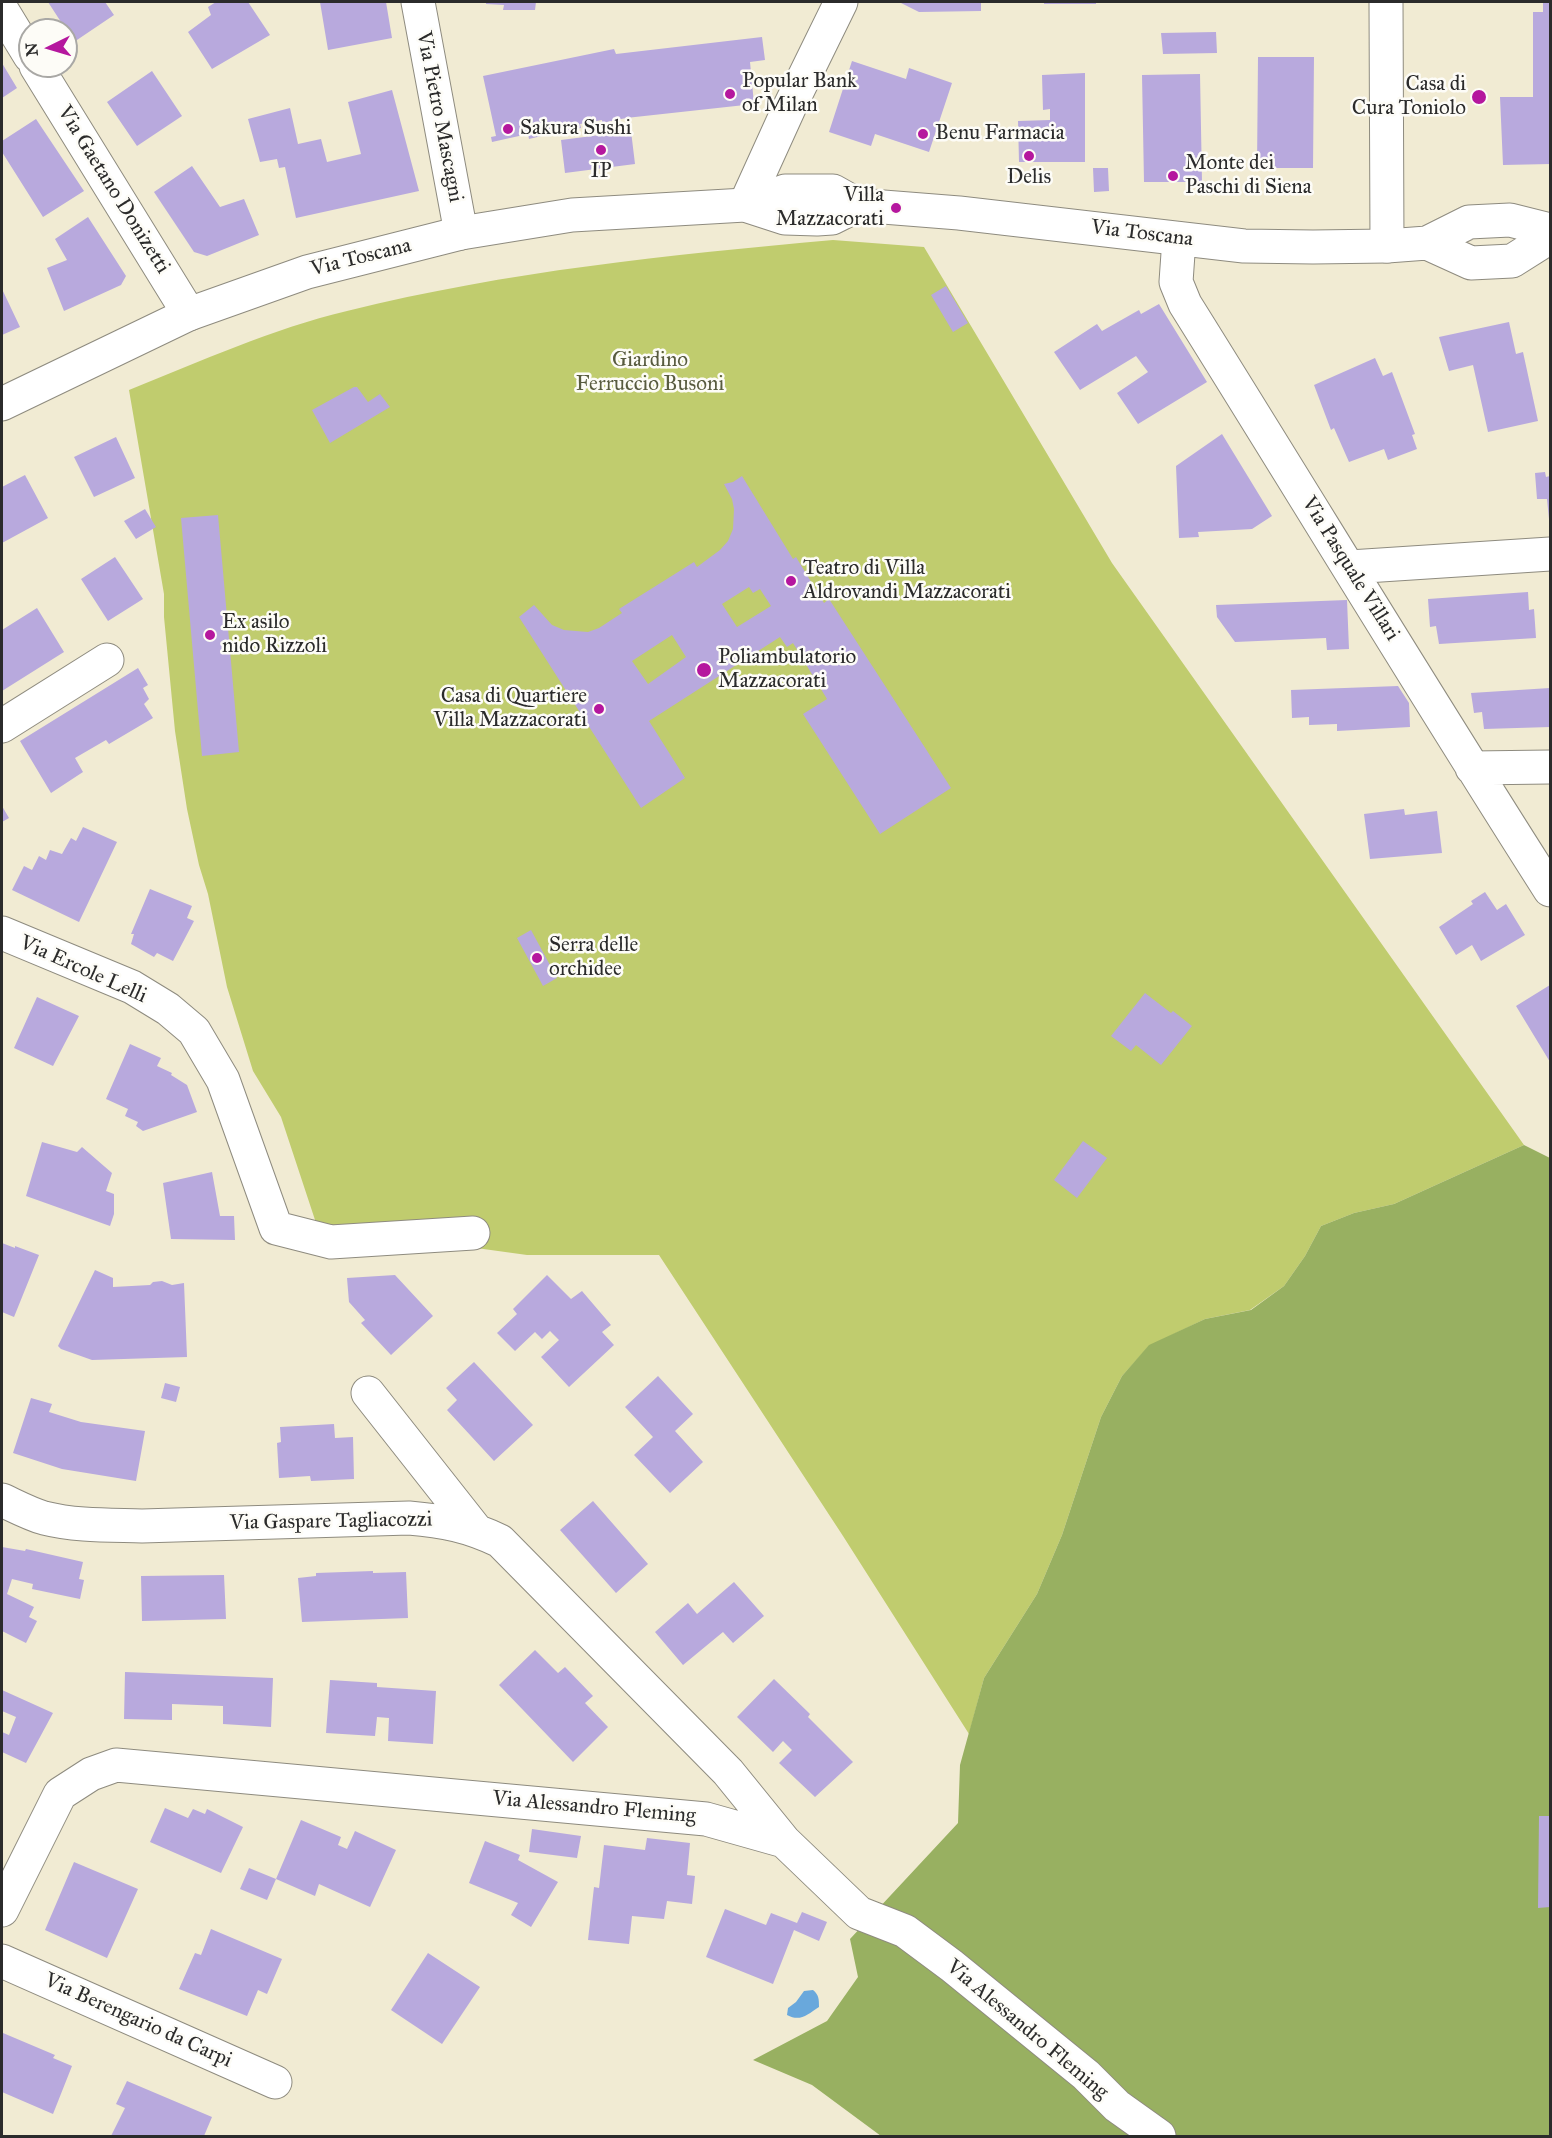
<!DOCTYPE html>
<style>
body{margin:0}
#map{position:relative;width:1552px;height:2138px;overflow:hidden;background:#f1ebd3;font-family:"IM FELL Great Primer",serif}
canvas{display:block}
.frame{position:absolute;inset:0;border:3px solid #2b2b2b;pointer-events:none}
.north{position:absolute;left:18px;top:18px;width:60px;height:60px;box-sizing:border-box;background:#fdfcf7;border:2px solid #a9a8a5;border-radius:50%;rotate:265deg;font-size:16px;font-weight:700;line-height:24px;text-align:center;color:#2b2b2b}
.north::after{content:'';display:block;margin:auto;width:21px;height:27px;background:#b5179e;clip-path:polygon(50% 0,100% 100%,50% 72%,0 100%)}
</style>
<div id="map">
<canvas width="1552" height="2138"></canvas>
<div class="frame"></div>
<div class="north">N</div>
</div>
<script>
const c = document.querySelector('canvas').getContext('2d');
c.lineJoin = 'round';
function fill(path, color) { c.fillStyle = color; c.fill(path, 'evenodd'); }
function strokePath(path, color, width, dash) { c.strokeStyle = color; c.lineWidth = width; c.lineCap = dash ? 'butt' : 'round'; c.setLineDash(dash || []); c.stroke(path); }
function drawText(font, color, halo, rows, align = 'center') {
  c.font = font + ' "IM FELL Great Primer",serif'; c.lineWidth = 5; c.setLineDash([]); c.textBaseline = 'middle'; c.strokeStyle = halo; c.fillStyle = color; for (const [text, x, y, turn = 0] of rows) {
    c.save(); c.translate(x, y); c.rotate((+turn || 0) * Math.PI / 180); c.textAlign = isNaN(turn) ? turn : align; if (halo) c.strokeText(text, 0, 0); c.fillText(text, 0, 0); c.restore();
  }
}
fill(new Path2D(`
 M833 240 924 247 1112 563 1524 1145 1394 1204 1354 1213 1321 1226 1305 1256 1284 1286 1250 1310 1205 1319 1149 1346 1122 1376 1101 1417 1062 1535 1037 1594 984 1678 969 1734 843 1536 659 1255H527L440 1243 319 1232 281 1117 253 1071 227 987 208 894 199 865 187 809 175 731 164 617V594L129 390C201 361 272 329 347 311 508 271 668 255 833 240Z`), '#c0cc6e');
fill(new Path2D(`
 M1524 1145 1550 1158V2136H881L812 2085 753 2060 827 2021 858 1977 850 1939 958 1823 960 1765 984 1678 1037 1594 1062 1535 1101 1417 1122 1376 1149 1345 1205 1319 1251 1310 1284 1286 1305 1256 1321 1226 1354 1213 1394 1204Z`), '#98b061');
fill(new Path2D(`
 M813 1990C819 1995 819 1999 819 2007 807 2015 800 2022 787 2015L788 2008 796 2002 804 1991Z`), '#69a8dc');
fill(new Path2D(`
 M48 2H105L114 15 74 42Z
 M216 2H248L270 35 212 69 188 32 211 15 208 7Z
 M320 2H386L392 38 328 50Z
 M486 2H536L535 10H503L504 5 486 4Z
 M899 2H981V11L919 12Z
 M1044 2H1096V4H1044Z
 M1543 2H1550V164L1503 165 1500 97H1533V12H1543Z
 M1216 32 1217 53 1163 54 1161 33Z
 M762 37 765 60 750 62 754 104 626 118 602 123V120L580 124 581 128 564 131 563 128 549 131 550 134 529 139 528 134 492 142 491 137 496 136 483 76 614 49 616 54Z
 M1258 57H1314L1313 168H1257Z
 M852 61 906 79 909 68 952 83 929 152 875 134 871 146 829 132Z
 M2 63 17 88 2 98Z
 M152 71 182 116 137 146 107 102Z
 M1085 73V162H1019L1018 121 1050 120V109L1043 110 1042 75Z
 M1200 74 1202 182H1144L1142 75Z
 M392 90 419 191 296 218 285 167 279 168 277 159 260 162 248 119 290 108 298 144 321 139 327 162 361 154 348 102Z
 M36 119 84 191 43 217 2 152V141Z
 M631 131 635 164 565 173 561 140Z
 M192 166 220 207 244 199 259 235 207 256 194 252 154 192Z
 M1093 168H1108L1109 191 1094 192Z
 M88 217 126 276 121 285 64 311 47 268 67 260 55 239Z
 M946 286 968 323 953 332 931 295Z
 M2 289 20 327 2 335Z
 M1159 304 1207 382 1138 424 1117 393 1148 372 1136 356 1080 390 1054 352 1097 324 1102 331 1139 310 1141 314Z
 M1509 322 1516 354 1523 352 1538 421 1488 432 1473 365 1449 371 1439 337Z
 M1375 358 1383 376 1392 372 1415 434 1412 435 1417 449 1388 460 1384 449 1349 462 1334 428 1331 430 1314 385Z
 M354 387H357L368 402 380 394 390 407 330 443 312 410Z
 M1222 434 1272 516 1252 529 1198 532 1199 537 1179 538 1176 466Z
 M116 437 135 478 94 497 74 457Z
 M1545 472 1546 477 1550 476V519H1549L1547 499H1537L1535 473Z
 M25 475 48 518 2 543V487Z
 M742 476 793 559 796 557 824 603 829 599 951 788 880 834 803 714 827 699 793 643 787 647 780 637 649 721 685 778 641 808 519 617 534 605 552 625 564 630 588 632 599 628 622 613 619 609 694 562 697 567 720 550 728 541 733 529 734 509 732 499 724 484 733 482ZM749 587 753 593 760 589 771 606 737 627 722 604ZM672 635 686 657 648 684 632 661Z
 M145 509 156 527 136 539 124 521Z
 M218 515 239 752 202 756 181 518Z
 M115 557 143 599 108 621 81 579Z
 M1528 592 1529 610 1534 609 1536 638 1439 644 1436 626 1430 627 1428 599Z
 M1347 600 1349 649 1327 650 1326 638 1235 642 1217 617 1216 605Z
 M37 608 64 652 2 691V630Z
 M138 668 148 685 143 688 149 699 144 704 153 718 109 744 106 740 75 758 83 772 51 793 20 741Z
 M1398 686 1409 703 1410 727 1337 731V724L1309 725V717L1292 718 1291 690Z
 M1550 688V727L1484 729 1482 712 1474 713 1471 693Z
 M2 806 9 818 2 822Z
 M1404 809 1405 815 1437 811 1442 853 1370 859 1364 814Z
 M83 827 117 842 79 922 12 890 24 866 32 870 39 856 46 860 50 850 62 854 71 838 76 841Z
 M150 889 192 906 187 918 194 921 173 961 157 953 154 957 131 944 134 934H131Z
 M1485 892 1497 910 1506 904 1525 935 1481 961 1472 945 1456 955 1439 927 1473 904 1471 901Z
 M531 930 557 978 543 986 517 938Z
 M1550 985V1062L1516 1006Z
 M1145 993 1171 1013 1173 1011 1192 1026 1161 1065 1136 1045 1131 1051 1111 1036Z
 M37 997 79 1016 53 1066 14 1048Z
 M130 1044 161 1058 157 1066 172 1073 171 1075 187 1085 197 1112 143 1131 136 1126 138 1122 125 1116 128 1109 106 1099Z
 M1083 1141 1107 1158 1077 1198 1054 1180Z
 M42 1142 77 1152 82 1147 112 1173 106 1191 114 1194V1214L110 1226 26 1196Z
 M212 1172 220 1216H234L235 1240 171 1239 163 1183Z
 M2 1243 15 1248V1246L39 1255 14 1317 2 1312Z
 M95 1270 113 1278V1287L150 1285 153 1282 162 1281 172 1285 184 1283 187 1357 92 1360 61 1349 58 1346Z
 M395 1275 433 1316 391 1355 361 1323 365 1320 349 1302 347 1278Z
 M547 1275 571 1299 582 1291 611 1325 602 1332 614 1345 569 1387 541 1357 559 1340 550 1331 542 1339 535 1332 515 1351 497 1333 517 1314 513 1309Z
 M474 1362 533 1425 494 1461 447 1410 457 1400 446 1388Z
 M658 1376 693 1414 675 1431 703 1462 670 1493 634 1455 653 1437 625 1407Z
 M165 1383 180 1387 176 1402 161 1398Z
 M31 1398 52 1404 49 1412 81 1422 145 1431 136 1481 62 1469 13 1453Z
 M334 1424 335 1438 353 1437 354 1479 311 1481 310 1476 279 1478 277 1443 281 1442 280 1427Z
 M593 1501 648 1564 616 1593 560 1530Z
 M2 1547 25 1551 26 1549 83 1562 79 1579 84 1580 80 1599 32 1589 33 1584 12 1579 7 1594 34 1607 29 1617 37 1621 26 1643 2 1631Z
 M373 1571V1573L406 1572 408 1618 302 1622 298 1578 316 1576V1573Z
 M224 1575 226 1619 142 1621 141 1576Z
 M734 1582 764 1616 733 1643 723 1632 683 1665 655 1632 688 1603 697 1614Z
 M535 1650 558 1673 565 1667 593 1696 585 1703 608 1727 573 1762 499 1685Z
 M125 1672 273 1678 271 1727 223 1724V1706L172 1704V1720L124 1719Z
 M774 1679 810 1714 808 1717 853 1762 815 1797 779 1763 792 1750 783 1741 773 1752 737 1717Z
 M330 1680 377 1683V1687L436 1691 433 1744 388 1741 389 1718 377 1717 375 1736 326 1733Z
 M2 1690 53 1713 26 1763 2 1752V1732L9 1735 16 1717 2 1711Z
 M165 1808 188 1818 193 1809 205 1814 207 1809 243 1827 221 1873 150 1842Z
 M1539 1816H1550V1907L1538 1908Z
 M301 1820 341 1837 338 1845 347 1849 355 1831 396 1850 370 1907 319 1884 315 1896 276 1879Z
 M532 1829 581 1836 577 1858 529 1852Z
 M647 1838 690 1843 687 1875 695 1876 692 1904 667 1901 664 1919 632 1916 629 1944 588 1940 594 1887 599 1888 604 1845 645 1850Z
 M485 1841 520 1855 518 1860 558 1882 531 1927 511 1915 518 1903 469 1883Z
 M74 1862 138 1889 107 1958 45 1930Z
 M249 1868 276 1879 267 1900 240 1889Z
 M725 1909 766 1925 771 1913 797 1923 802 1912 827 1922 819 1941 794 1930 773 1984 706 1957Z
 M211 1929 282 1959 267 1994 258 1990 247 2016 179 1989 195 1953 201 1955Z
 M428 1953 480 1987 442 2044 391 2010Z
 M3 2033 55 2055 53 2058 72 2066 53 2114 2 2092Z
 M127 2081 212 2117 204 2136H111L125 2108 116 2104Z`), '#b8a9dd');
const minor = new Path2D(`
 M418 2 461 233
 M1386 2 1387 246
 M2 10 30 56
 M36 66 189 314
 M745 205 790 106 841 2
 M1179 239 1176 282 1185 304C1307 499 1426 696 1550 890
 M1350 567 1550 554
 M2 726 107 660
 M1472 768 1550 767
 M2 933 132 987 168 1009 194 1031 223 1080 276 1228 331 1242 473 1233
 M368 1393 476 1530
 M2 1500C15 1506 30 1514 44 1518 76 1526 109 1525 142 1526L409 1518C444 1521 469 1526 500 1541L728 1772 784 1841
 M2 1910 60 1794 91 1774 116 1765 706 1819 784 1841 859 1913 905 1931 952 1966 1086 2075 1117 2106 1159 2136
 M2 1961 275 2082`);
const major = new Path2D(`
 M745 205 785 218 817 219 832 218 858 205
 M1427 243 1471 263 1512 261 1550 237
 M2 404 189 314 307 272 461 233 572 215 745 205 785 191H833L858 205 959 213 1244 246 1313 247 1387 246 1427 243 1469 222 1510 220 1550 230`);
strokePath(minor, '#8e8b7f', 35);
strokePath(major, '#8e8b7f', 35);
strokePath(minor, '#fff', 33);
strokePath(major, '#fff', 33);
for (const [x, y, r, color] of [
 [730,94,6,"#b5179e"],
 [1479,97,8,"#b5179e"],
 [508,129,6,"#b5179e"],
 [923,134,6,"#b5179e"],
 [601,150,6,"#b5179e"],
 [1029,156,6,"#b5179e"],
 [1173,176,6,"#b5179e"],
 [896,208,6,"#b5179e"],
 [791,581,6,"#b5179e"],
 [210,635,6,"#b5179e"],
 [704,670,8,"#b5179e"],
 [599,709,6,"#b5179e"],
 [537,958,6,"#b5179e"]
]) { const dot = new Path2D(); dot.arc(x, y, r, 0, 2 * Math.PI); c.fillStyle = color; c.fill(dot); strokePath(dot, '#fdfcf7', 2); }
drawText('21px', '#2b2b2b', '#fdfcf7', [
 ["Popular Bank",742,82],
 ["of Milan",742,106],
 ["Casa di",1466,85,"right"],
 ["Cura Toniolo",1466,109,"right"],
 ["Sakura Sushi",520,129],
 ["Benu Farmacia",935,134],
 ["Monte dei",1185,164],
 ["Paschi di Siena",1185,188],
 ["IP",601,172,"center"],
 ["Delis",1029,178,"center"],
 ["Villa",884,196,"right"],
 ["Mazzacorati",884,220,"right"],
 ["Teatro di Villa",803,569],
 ["Aldrovandi Mazzacorati",803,593],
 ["Ex asilo",222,623],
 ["nido Rizzoli",222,647],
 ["Poliambulatorio",718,658],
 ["Mazzacorati",718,682],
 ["Casa di Quartiere",587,697,"right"],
 ["Villa Mazzacorati",587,721,"right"],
 ["Serra delle",549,946],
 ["orchidee",549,970]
], 'left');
drawText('21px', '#2b2b2b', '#fdfcf7', [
 ["Via Pietro Mascagni",439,117,79],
 ["Via Gaetano Donizetti",113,190,58],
 ["Via Toscana",1142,234,7],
 ["Via Toscana",361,258,-14],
 ["Via Pasquale Villari",1350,569,58],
 ["Via Ercole Lelli",83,970,24],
 ["Via Gaspare Tagliacozzi",331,1522,-1],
 ["Via Alessandro Fleming",594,1808,5],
 ["Via Berengario da Carpi",138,2021,24],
 ["Via Alessandro Fleming",1027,2030,40]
]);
drawText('21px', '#585b3f', '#fdfcf7', [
 ["Giardino",650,361],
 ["Ferruccio Busoni",650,385]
]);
</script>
